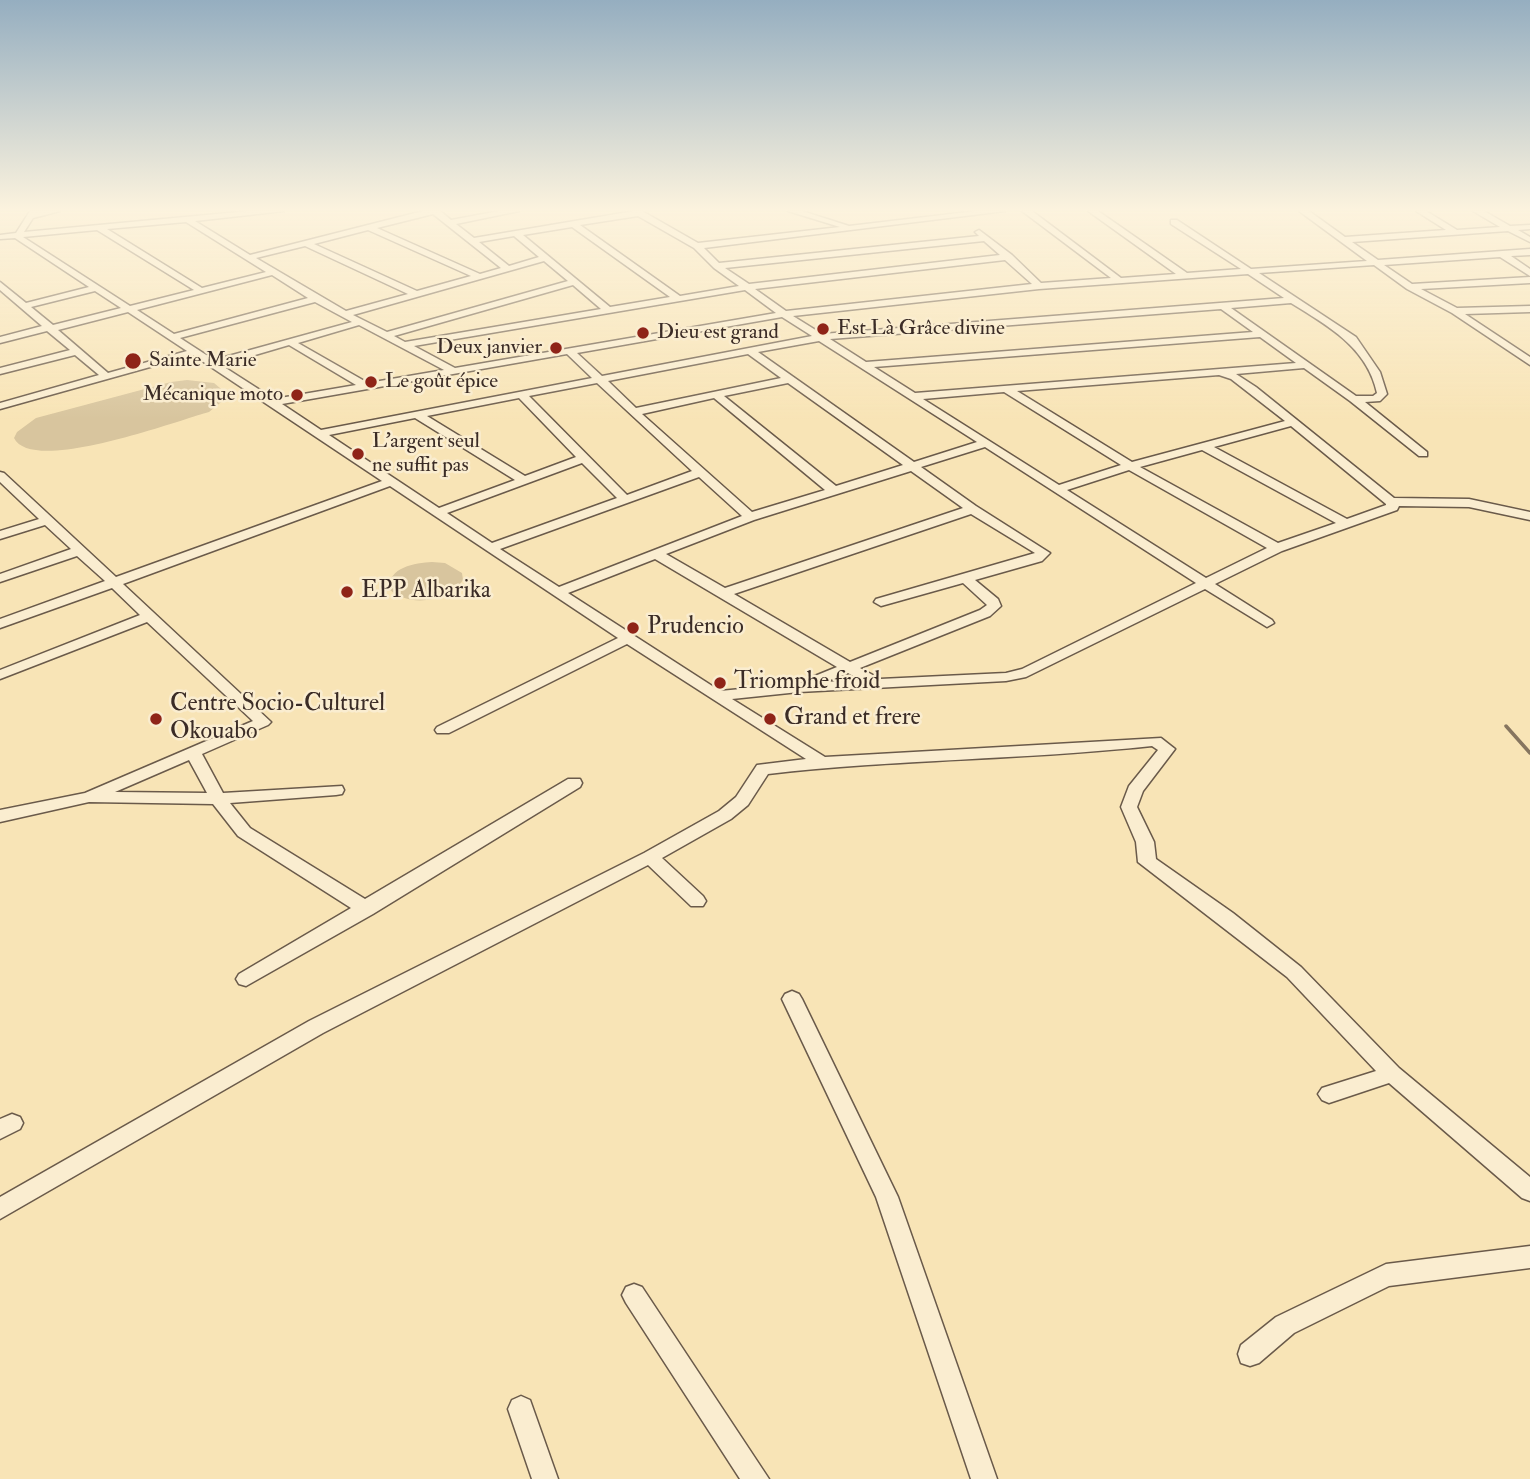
<!DOCTYPE html>
<meta charset="utf-8">
<style>
body{margin:0}
canvas{display:block;background:#f8e4b6}
</style>
<canvas width="1530" height="1479"></canvas>
<script>
const c = document.querySelector('canvas').getContext('2d');
c.lineJoin = 'round';
function fill(path, color) { c.fillStyle = color; c.fill(path, 'evenodd'); }
function strokePath(path, color, width, dash) { c.strokeStyle = color; c.lineWidth = width; c.lineCap = dash ? 'butt' : 'round'; c.setLineDash(dash || []); c.stroke(path); }
function drawText(font, color, halo, rows, align = 'center') {
  c.font = font + ' "IM FELL Double Pica",serif'; c.lineWidth = 5; c.setLineDash([]); c.textBaseline = 'middle'; c.strokeStyle = halo; c.fillStyle = color; for (const [text, x, y, turn = 0] of rows) {
    c.save(); c.translate(x, y); c.rotate((+turn || 0) * Math.PI / 180); c.textAlign = isNaN(turn) ? turn : align; if (halo) c.strokeText(text, 0, 0); c.fillText(text, 0, 0); c.restore();
  }
}
fill(new Path2D(`
 M187 380 214 383 226 393 225 399 209 412C176 421 32 475 14 438L17 432 36 418 171 382Z
 M432 562 445 563 462 573 463 580C449 602 408 608 389 589 388 567 415 563 432 562Z`), '#d8c59e');
strokePath(new Path2D(`
 M1506 726 1530 753`), '#86755f', 3.5);
const minor = new Path2D(`
 M30 211H60L33 218 24 232 249 211H284L195 221 250 255 423 211H440L451 220 499 211H519L456 224 474 238 634 211H642L698 243 840 227 788 211H802L849 226 976 211H1005L704 248 719 263 979 236 975 232 979 230 1012 255 1041 283 1111 278 1022 211H1032L1121 278 1176 274 1088 211H1098L1187 273 1241 269 1171 224V220H1177L1251 269 1367 261 1299 211H1309L1345 237 1446 230 1416 211H1426L1457 230 1500 227 1473 211H1484L1510 226 1530 225V229L1518 230 1530 237V242L1508 231 1352 242 1378 260 1530 249V255L1511 256 1530 269V276L1500 257 1384 265 1412 284 1530 277V283L1421 289 1457 308 1530 306V312L1465 314 1530 357V365L1452 313 1407 289 1374 265 1259 273 1356 337 1380 372 1387 394 1380 401 1365 402 1427 452V456H1419L1350 401 1304 368 1236 374 1256 387 1394 498 1469 499 1530 512V520L1469 507 1399 506 1397 510 1282 551 1215 584 1272 620 1274 623 1267 627 1205 589 1026 677 1006 681 799 692 732 699 825 757 1161 738 1175 749 1143 791 1137 807 1154 842 1156 859 1233 913 1301 967 1399 1068 1530 1177V1201L1522 1198 1389 1083 1329 1103 1322 1100 1318 1094 1322 1088 1376 1071 1287 977 1138 862 1136 842 1121 807 1129 786 1158 750 1152 746C1024 760 896 759 768 774L748 805 731 819 662 858 703 896 706 901 703 906H691L648 865 323 1033 0 1219V1197L309 1021 644 853 719 811 736 797 757 765 806 759 627 644 449 733H437L435 730 437 727 618 638 390 486 123 584 271 722 268 725 202 754 223 793 342 786 344 790 342 794 336 795 230 803 250 828 365 899 568 779H580L582 783 580 787 373 914 246 986 239 984 236 979 239 974 351 908 238 836 213 804 89 802 0 822V810L85 793 253 721 147 622 0 679V670L140 615 112 588 0 628V619L105 581 77 556 0 582V574L71 549 45 525 0 539V531L39 519 0 482V472L4 473 116 577 382 481 193 355 0 409V403L99 375 75 355 0 374V368L70 350 47 331 0 343V337L42 326 0 290V282L26 303 89 287 15 238 0 239V235L16 233ZM433 214 501 268 480 274 377 228ZM638 216 694 248 714 268 739 286 680 296 580 225ZM186 222 266 272 202 288 107 229ZM572 227 670 297 610 307 523 235ZM97 230 194 290 130 306 23 237ZM368 230 471 276 417 291 314 244ZM514 236 539 257 509 266 479 242ZM984 241 1000 255 749 284 725 268ZM305 246 408 294 346 311 256 258ZM1005 260 1032 284 786 311 755 289ZM544 261 568 281 387 332 353 315ZM1248 274 1284 298 822 334 793 316 1039 289ZM272 275 308 298 174 334 137 310ZM573 285 601 309 405 342 394 336ZM745 290 776 313 455 368 414 346ZM95 291 121 308 53 325 31 307ZM315 302 352 322 214 360 180 338ZM1291 303C1328 326 1367 347 1377 393L1373 396H1356L1231 308ZM1221 309 1253 332 866 362 830 339ZM128 312 187 351 108 373 58 330ZM782 317 812 336 602 376 577 353ZM359 325 444 370 368 383 298 343ZM1260 337 1296 363 915 393 874 367ZM819 341 977 442 914 462 758 352ZM289 345 356 385 274 399 221 365ZM567 354 592 378 321 430 282 404ZM748 354 781 378 636 408 608 381ZM1219 375 1231 379 1285 421 1132 462 1017 391ZM597 383 692 471 627 495 529 396ZM788 383 903 465 836 486 724 396ZM1004 392 1121 465 1059 485 923 399ZM519 398 576 457 525 476 427 416ZM714 398 825 490 752 512 642 414ZM415 418 515 480 439 508 329 435ZM1291 426 1386 504V505L1347 519 1214 447ZM985 447 1196 583 1022 669 1006 673 880 679 860 668 990 616 1001 606 998 599 975 580 1042 561 1050 553 976 506 921 467ZM1202 450 1336 523 1278 543 1140 467ZM582 463 617 498 492 543 447 513ZM1129 470 1267 548 1206 578 1067 490ZM911 471 963 508 725 588 666 554 754 520ZM699 477 742 516 559 587 500 549ZM971 514 1035 553 876 599 874 602 881 606 963 583 987 605 980 610 850 662 734 594ZM655 559 837 667 805 680 803 683 720 691 568 593ZM848 673 860 680 825 682ZM189 760 207 793 115 792Z
 M792 991 799 994 802 999 898 1197 997 1479H971L876 1197 782 999 785 994Z
 M12 1114 20 1117 23 1123 20 1129 0 1139V1119Z
 M1530 1246V1268L1389 1286 1294 1333 1259 1363 1250 1366 1241 1363 1238 1354 1241 1345 1276 1317 1386 1264Z
 M634 1284 642 1287 769 1479H740L626 1303 622 1295 626 1287Z
 M521 1396 530 1400 558 1479H532L508 1409 512 1400Z`);
strokePath(minor, '#6a5a4a', 3);
fill(minor, '#faedd0');
const sky = c.createLinearGradient(0, 0, 0, 419);
sky.addColorStop(0, '#95aec0');
sky.addColorStop(0.5, '#fcf3de');
sky.addColorStop(1, '#fcf3de00');
c.fillStyle = sky;
c.fillRect(0, 0, 1530, 419);
for (const [x, y, r, color] of [
 [823,329,7,"#8f2418"],
 [643,333,7,"#8f2418"],
 [556,348,7,"#8f2418"],
 [133,361,9,"#8f2418"],
 [371,382,7,"#8f2418"],
 [297,395,7,"#8f2418"],
 [358,454,7,"#8f2418"],
 [347,592,7,"#8f2418"],
 [633,628,7,"#8f2418"],
 [720,683,7,"#8f2418"],
 [156,719,7,"#8f2418"],
 [770,719,7,"#8f2418"]
]) { const dot = new Path2D(); dot.arc(x, y, r, 0, 2 * Math.PI); c.fillStyle = color; c.fill(dot); strokePath(dot, '#faedd0', 2.5); }
drawText('21px', '#3b2c26', '#faedd0', [
 ["Est Là Grâce divine",837,329],
 ["Dieu est grand",657,333],
 ["Deux janvier",542,348,"right"],
 ["Sainte Marie",149,361],
 ["Le goût épice",385,382],
 ["Mécanique moto",283,395,"right"],
 ["L'argent seul",372,442],
 ["ne suffit pas",372,466]
], 'left');
drawText('24px', '#3b2c26', '#faedd0', [
 ["EPP Albarika",361,592],
 ["Prudencio",647,628],
 ["Triomphe froid",734,683],
 ["Centre Socio-Culturel",170,705],
 ["Okouabo",170,733],
 ["Grand et frere",784,719]
], 'left');
</script>
